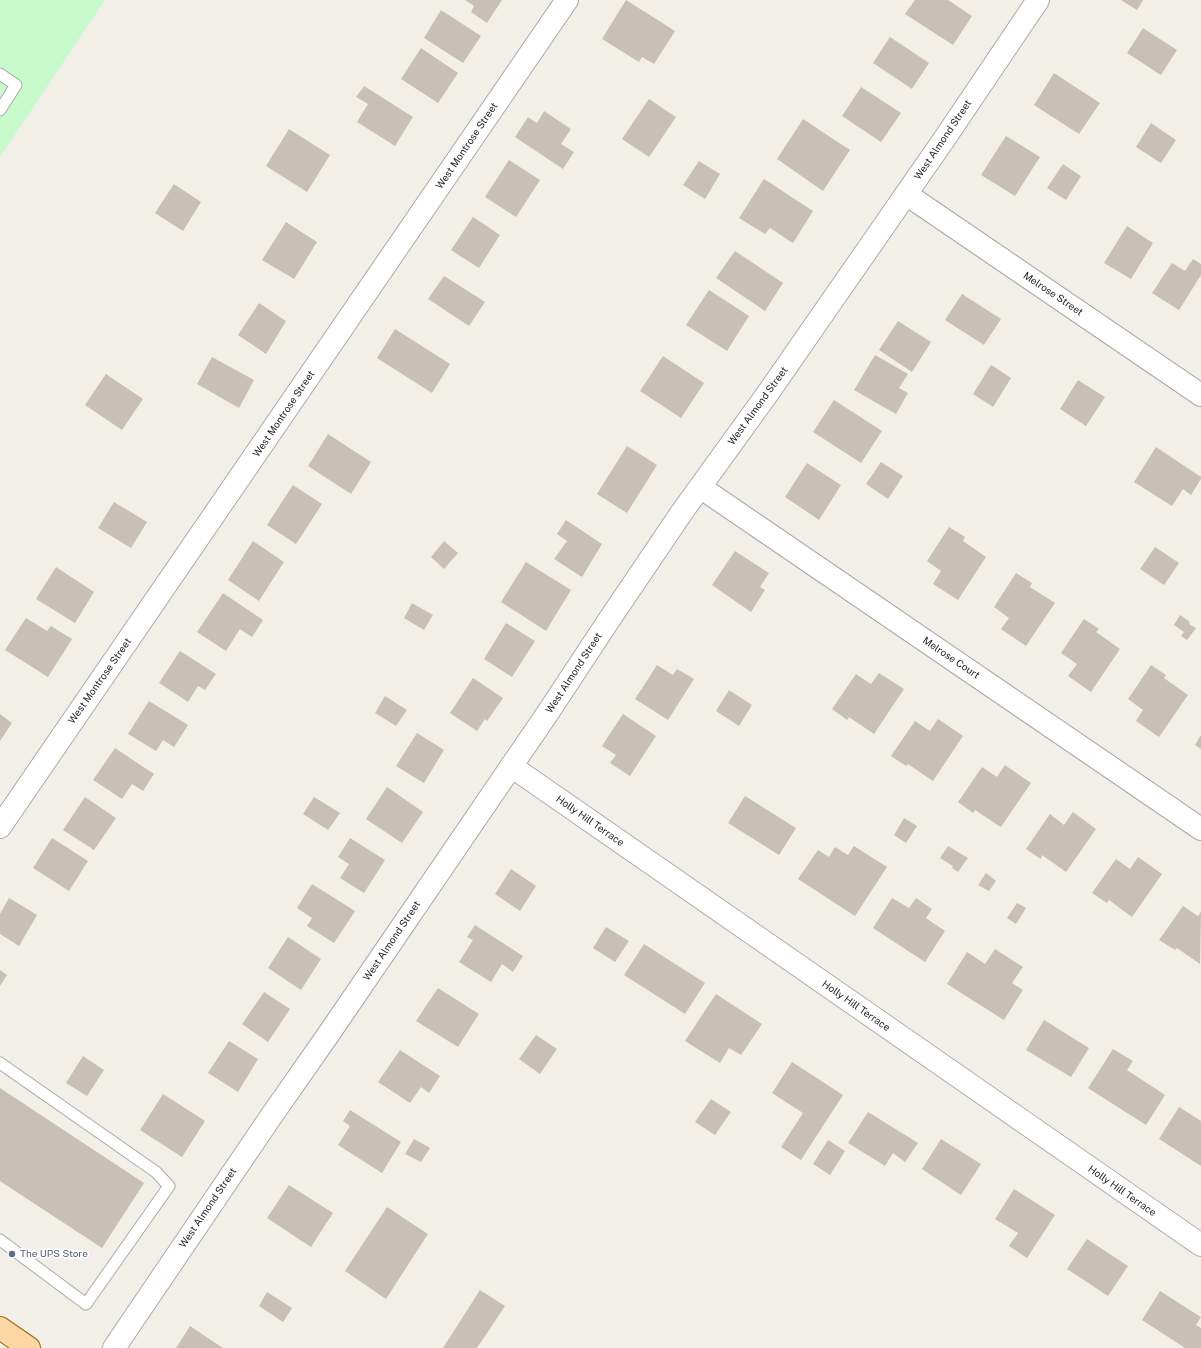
<!DOCTYPE html>
<style>
body{margin:0}
canvas{display:block;background:#f2efe9}
</style>
<canvas width="1201" height="1348"></canvas>
<script>
const c = document.querySelector('canvas').getContext('2d');
c.lineJoin = 'round';
function fill(path, color) { c.fillStyle = color; c.fill(path, 'evenodd'); }
function strokePath(path, color, width, dash) { c.strokeStyle = color; c.lineWidth = width; c.lineCap = dash ? 'butt' : 'round'; c.setLineDash(dash || []); c.stroke(path); }
function drawText(font, color, halo, rows, align = 'center') {
  c.font = font + ' "Public Sans",sans-serif'; c.lineWidth = 3.5; c.setLineDash([]); c.textBaseline = 'middle'; c.strokeStyle = halo; c.fillStyle = color; for (const [text, x, y, turn = 0] of rows) {
    c.save(); c.translate(x, y); c.rotate((+turn || 0) * Math.PI / 180); c.textAlign = isNaN(turn) ? turn : align; if (halo) c.strokeText(text, 0, 0); c.fillText(text, 0, 0); c.restore();
  }
}
fill(new Path2D(`
 M0 0H105L0 157Z`), '#c8facc');
fill(new Path2D(`
 M465 0H502L487 23 471 12 474 6Z
 M626 0 675 31 654 64 642 57 639 62 602 39Z
 M915 0H948L972 16 953 45 905 14Z
 M1121 0H1143L1137 10Z
 M441 10 481 36 463 63 424 38Z
 M1143 28 1177 50 1161 75 1127 53Z
 M890 37 929 63 912 89 873 63Z
 M421 48 458 73 438 103 401 79Z
 M1054 73 1100 103 1079 134 1034 105Z
 M364 86 413 117 395 146 357 122 368 104 356 97Z
 M861 87 901 113 881 142 842 116Z
 M649 99 676 117 649 157 622 139Z
 M544 111 571 129 561 144 574 152 563 169 515 137 528 117 537 123Z
 M803 119 850 150 823 191 777 159Z
 M1151 123 1176 140 1161 163 1136 147Z
 M289 129 330 155 307 192 266 166Z
 M1006 136 1040 157 1015 196 981 175Z
 M509 160 540 180 516 217 485 197Z
 M699 161 720 174 705 199 683 185Z
 M1063 164 1081 176 1066 200 1047 188Z
 M764 179 813 211 793 243 770 228 765 234 739 218Z
 M174 184 201 202 183 231 155 213Z
 M473 217 500 235 479 268 451 250Z
 M286 222 317 242 294 279 262 260Z
 M1127 226 1153 243 1131 279 1104 263Z
 M735 251 783 283 765 311 716 278Z
 M1193 259 1201 264V275L1179 310 1152 293 1172 263 1185 271Z
 M444 276 485 302 469 326 428 299Z
 M709 290 749 316 727 351 686 325Z
 M962 294 1001 319 984 345 945 320Z
 M259 303 286 321 266 354 238 335Z
 M898 321 931 342 912 372 879 350Z
 M395 329 450 364 432 393 377 358Z
 M875 355 908 374 899 388 908 393 896 414 854 390Z
 M663 356 704 383 681 418 640 391Z
 M212 357 254 380 239 408 197 384Z
 M991 365 1011 378 993 407 973 394Z
 M106 374 143 399 122 430 85 405Z
 M1078 380 1105 397 1086 426 1060 409Z
 M834 400 882 431 861 463 813 432Z
 M328 434 371 462 351 494 308 466Z
 M627 446 657 465 627 513 597 494Z
 M1156 447 1201 477V479L1191 495 1183 489 1172 506 1134 482Z
 M881 462 903 476 888 499 866 484Z
 M807 463 841 485 819 520 785 497Z
 M293 485 322 504 296 544 267 525Z
 M114 502 147 522 131 548 98 528Z
 M566 520 602 544 582 577 554 559 567 541 557 534Z
 M949 527 965 537 963 541 986 557 958 600 933 584 941 571 927 561Z
 M253 541 284 562 259 601 228 580Z
 M444 541 458 553 444 569 431 557Z
 M1155 547 1179 563 1164 585 1140 569Z
 M735 551 769 573 760 587 765 590 751 612 712 585Z
 M526 562 571 590 546 631 501 602Z
 M56 567 94 592 75 623 36 599Z
 M1016 573 1032 583 1030 587 1055 603 1026 646 1001 629 1009 618 994 607Z
 M223 593 263 620 252 637 240 629 226 651 197 632Z
 M412 603 433 615 424 630 404 618Z
 M1180 615 1190 622 1189 624 1196 628 1187 640 1181 636 1184 632 1174 625Z
 M26 618 47 631 51 626 72 639 48 677 5 650Z
 M1084 619 1099 629 1096 632 1120 649 1091 692 1068 676 1077 664 1061 653Z
 M506 623 535 641 512 677 484 659Z
 M180 651 216 674 205 690 198 686 188 702 159 683Z
 M657 665 673 675 677 669 694 679 668 720 635 699Z
 M1151 665 1166 675 1164 678 1188 695 1159 737 1136 721 1143 710 1128 699Z
 M879 673 904 689 874 734 849 717 847 720 832 709 856 674 871 684Z
 M473 678 503 698 487 721 485 719 477 731 450 713Z
 M729 690 752 705 739 726 716 711Z
 M385 696 407 710 396 726 375 713Z
 M149 701 188 725 174 747 163 740 156 751 128 734Z
 M0 714 12 723 0 741Z
 M623 714 656 736 630 776 610 763 616 755 602 746Z
 M938 719 963 736 933 781 908 764 906 766 891 756 915 721 930 731Z
 M417 733 444 750 424 783 396 766Z
 M1201 735V749L1195 745Z
 M115 748 154 774 143 791 132 784 122 799 93 780Z
 M1005 765 1031 783 1001 827 975 810 973 813 958 802 982 767 997 777Z
 M387 787 423 812 402 843 366 819Z
 M745 796 796 828 779 855 728 823Z
 M85 797 116 818 94 850 63 830Z
 M314 797 340 813 328 830 303 814Z
 M1073 812 1096 829 1066 872 1042 855 1041 859 1026 849 1050 814 1064 825Z
 M904 818 917 826 906 843 894 835Z
 M52 838 88 861 69 891 33 868Z
 M350 838 385 860 364 893 340 878 349 864 338 857Z
 M854 846 887 867 855 916 798 879 818 850 829 857 835 847 848 855Z
 M948 846 968 858 958 872 952 868 953 866 940 858Z
 M1138 857 1162 874 1132 917 1109 900 1107 903 1092 893 1116 859 1130 869Z
 M511 869 536 886 520 911 495 894Z
 M986 873 996 881 989 891 978 885Z
 M312 884 355 911 334 943 307 926 312 918 297 908Z
 M9 898 37 915 19 946 0 934V914Z
 M892 898 909 908 916 898 932 909 926 918 945 931 925 962 873 928Z
 M1017 903 1026 908 1016 924 1007 918Z
 M1183 906 1198 916 1201 912 1200 964 1177 948 1175 950 1159 940Z
 M475 925 523 956 513 972 502 964 491 982 459 962 473 940 467 937Z
 M606 927 629 941 615 962 593 948Z
 M288 937 321 959 301 990 268 968Z
 M644 944 705 983 685 1014 624 975Z
 M995 949 1023 967 1012 983 1023 990 1004 1020 947 984 967 952 985 964Z
 M0 970 7 975 0 986Z
 M438 988 479 1014 458 1047 416 1021Z
 M264 992 290 1009 268 1042 242 1024Z
 M716 994 762 1024 741 1055 729 1048 720 1063 685 1041Z
 M1044 1020 1089 1048 1071 1077 1026 1050Z
 M536 1035 557 1049 540 1074 519 1059Z
 M229 1041 258 1059 238 1092 208 1073Z
 M1113 1049 1133 1061 1127 1070 1165 1095 1146 1125 1088 1088Z
 M400 1050 440 1076 429 1093 421 1087 410 1103 378 1082Z
 M83 1056 104 1070 87 1096 66 1083Z
 M792 1062 843 1095 801 1160 781 1147 803 1113 772 1093Z
 M0 1088 144 1183 102 1248 0 1181Z
 M163 1094 205 1121 182 1157 140 1130Z
 M711 1099 731 1112 715 1135 695 1122Z
 M1179 1107 1201 1121V1166L1159 1139Z
 M350 1110 401 1142 382 1173 338 1145 350 1126 343 1121Z
 M868 1112 918 1143 905 1162 893 1153 885 1166 848 1143Z
 M414 1139 430 1148 421 1162 405 1154Z
 M941 1139 981 1164 961 1195 922 1169Z
 M828 1140 845 1151 830 1175 813 1164Z
 M289 1185 333 1213 311 1247 267 1218Z
 M1014 1189 1055 1215 1027 1258 1009 1246 1018 1233 995 1219Z
 M387 1207 428 1234 386 1299 345 1271Z
 M1087 1239 1128 1266 1108 1296 1067 1269Z
 M480 1290 505 1306 477 1348H443Z
 M1160 1291 1201 1317 1196 1325 1201 1328V1348H1185L1142 1320Z
 M267 1292 292 1308 283 1322 259 1306Z
 M190 1326 223 1348H176Z`), '#c7bfb8');
const service = new Path2D(`
 M0 74 16 85 0 110
 M0 1063 156 1172 169 1186 86 1304 0 1240`);
const minor = new Path2D(`
 M906 194 1201 395
 M700 487 1201 829
 M511 766 1201 1245
 M0 827 567 0
 M114 1348 272 1115 328 1035 547 714 609 620 682 512 768 393 945 138 1038 0`);
const primary = new Path2D(`
 M0 1328 29 1348`);
strokePath(service, '#a9a9a9', 13);
strokePath(minor, '#a9a9a9', 24);
strokePath(primary, '#a06b00', 24);
strokePath(service, '#fff', 11);
strokePath(minor, '#fff', 22);
strokePath(primary, '#fcd6a4', 22);
for (const [x, y, r, color] of [
 [12,1254,4,"#5c6f8a"]
]) { const dot = new Path2D(); dot.arc(x, y, r, 0, 2 * Math.PI); c.fillStyle = color; c.fill(dot); strokePath(dot, '#fff', 1.5); }
drawText('10px', '#222', '#fff', [
 ["West Almond Street",943,140,-56],
 ["West Montrose Street",467,146,-56],
 ["Melrose Street",1053,294,34],
 ["West Almond Street",758,406,-54],
 ["West Montrose Street",284,414,-56],
 ["Melrose Court",951,658,34],
 ["West Almond Street",574,673,-57],
 ["West Montrose Street",100,681,-55],
 ["Holly Hill Terrace",590,821,35],
 ["West Almond Street",392,941,-56],
 ["Holly Hill Terrace",856,1006,35],
 ["Holly Hill Terrace",1122,1191,35],
 ["West Almond Street",208,1208,-56]
]);
drawText('10px', '#4e5e75', '#fff', [
 ["The UPS Store",20,1254]
], 'left');
</script>
